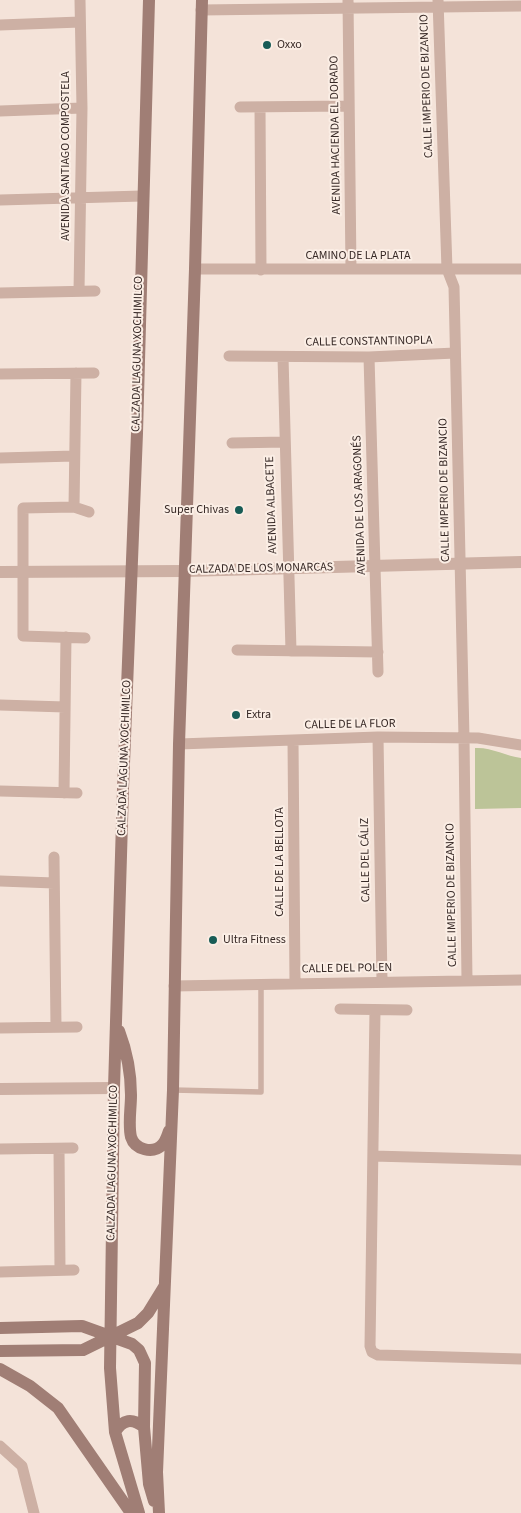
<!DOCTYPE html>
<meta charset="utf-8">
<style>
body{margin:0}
canvas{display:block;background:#f4e3d9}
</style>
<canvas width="521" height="1513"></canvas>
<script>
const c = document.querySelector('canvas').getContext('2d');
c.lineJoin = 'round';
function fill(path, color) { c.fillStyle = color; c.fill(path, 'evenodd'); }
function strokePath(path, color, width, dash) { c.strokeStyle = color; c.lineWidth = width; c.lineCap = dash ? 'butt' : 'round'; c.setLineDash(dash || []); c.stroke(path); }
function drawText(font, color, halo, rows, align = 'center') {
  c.font = font + ' "Source Sans 3",sans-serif'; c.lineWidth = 4; c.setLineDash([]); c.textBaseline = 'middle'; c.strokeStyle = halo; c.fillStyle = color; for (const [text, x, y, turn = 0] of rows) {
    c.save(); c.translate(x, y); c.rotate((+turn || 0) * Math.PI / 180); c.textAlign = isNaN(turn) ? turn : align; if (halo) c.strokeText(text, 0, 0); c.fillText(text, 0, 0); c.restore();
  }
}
fill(new Path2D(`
 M475 748C491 747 506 756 521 758V808L475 809Z`), '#bcc498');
strokePath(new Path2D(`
 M173 1090 261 1092V985`), '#cdb0a4', 5.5);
strokePath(new Path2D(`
 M348 0 351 269
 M438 0 447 269 454 287 464 738 467 981
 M201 10 521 6
 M0 25 80 22
 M240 107 349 106
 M260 107 261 270
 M0 111 82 108
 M0 200 142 196
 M195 269H521
 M79 291 82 108 80 0
 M0 293 95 291
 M229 356 369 357 455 353
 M283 357 291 651
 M369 357 378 672
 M0 374 94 373
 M232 443 284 442
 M0 458 74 456
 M74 507 76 373
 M85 638 23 636V508L74 507 89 512
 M237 650 378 652
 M0 705 65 707
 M378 737 382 982
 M293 740 295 984
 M179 744 378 737 478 738 521 745
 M0 791 77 793
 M64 793 66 637
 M54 857 56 1027
 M0 881 54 883
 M174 986 521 980
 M340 1009 407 1010
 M375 1010 370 1346 372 1352 378 1355 521 1359
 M0 1028 77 1027
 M0 1149 73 1148
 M59 1149 60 1270
 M373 1156 521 1160
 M0 1272 74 1270
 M0 1446 22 1466 34 1513`), '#cdb0a4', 11);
strokePath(new Path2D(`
 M0 572 185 571 521 562
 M0 1089 114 1088`), '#cdb0a4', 12);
strokePath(new Path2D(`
 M119 1031C127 1052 131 1072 131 1095 131 1109 128 1124 131 1137 135 1150 153 1154 162 1145 166 1141 167 1136 169 1131
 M0 1328 82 1326 132 1344 139 1350 145 1363 144 1427 149 1484 154 1501
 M0 1351 83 1350 138 1323 148 1313 164 1287
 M0 1369 30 1386 58 1408 131 1513
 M115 1432C123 1419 132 1418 144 1427
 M139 1513 115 1432 110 1368 114 1088 123 789 137 433 149 0
 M159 1513 157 1472 173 1090 179 744 195 269 202 0`), '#a07e75', 12);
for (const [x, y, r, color] of [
 [267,45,5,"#185c56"],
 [239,510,5,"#185c56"],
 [236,715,5,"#185c56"],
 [213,940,5,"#185c56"]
]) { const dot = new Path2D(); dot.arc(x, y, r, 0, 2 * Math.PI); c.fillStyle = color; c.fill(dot); strokePath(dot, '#fbeee5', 2); }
drawText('12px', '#372926', '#fbeee5', [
 ["Oxxo",277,45],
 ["Super Chivas",229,510,"right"],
 ["Extra",246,715],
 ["Ultra Fitness",223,940]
], 'left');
drawText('12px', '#372926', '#fbeee5', [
 ["CALLE IMPERIO DE BIZANCIO",427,86,-92],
 ["AVENIDA HACIENDA EL DORADO",336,135,-91],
 ["AVENIDA SANTIAGO COMPOSTELA",66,156,-90],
 ["CAMINO DE LA PLATA",358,256],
 ["CALLE CONSTANTINOPLA",369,342,-1],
 ["CALZADA LAGUNA XOCHIMILCO",138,354,-89],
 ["CALLE IMPERIO DE BIZANCIO",445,490,-91],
 ["AVENIDA ALBACETE",272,505,-92],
 ["AVENIDA DE LOS ARAGONÉS",360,505,-92],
 ["CALZADA DE LOS MONARCAS",261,569,-1],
 ["CALLE DE LA FLOR",350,725,-1],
 ["CALZADA LAGUNA XOCHIMILCO",125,758,-88],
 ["CALLE DEL CÁLIZ",366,860,-91],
 ["CALLE DE LA BELLOTA",280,862,-90],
 ["CALLE IMPERIO DE BIZANCIO",452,895,-91],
 ["CALLE DEL POLEN",347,969,-1],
 ["CALZADA LAGUNA XOCHIMILCO",113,1163,-89]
]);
</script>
